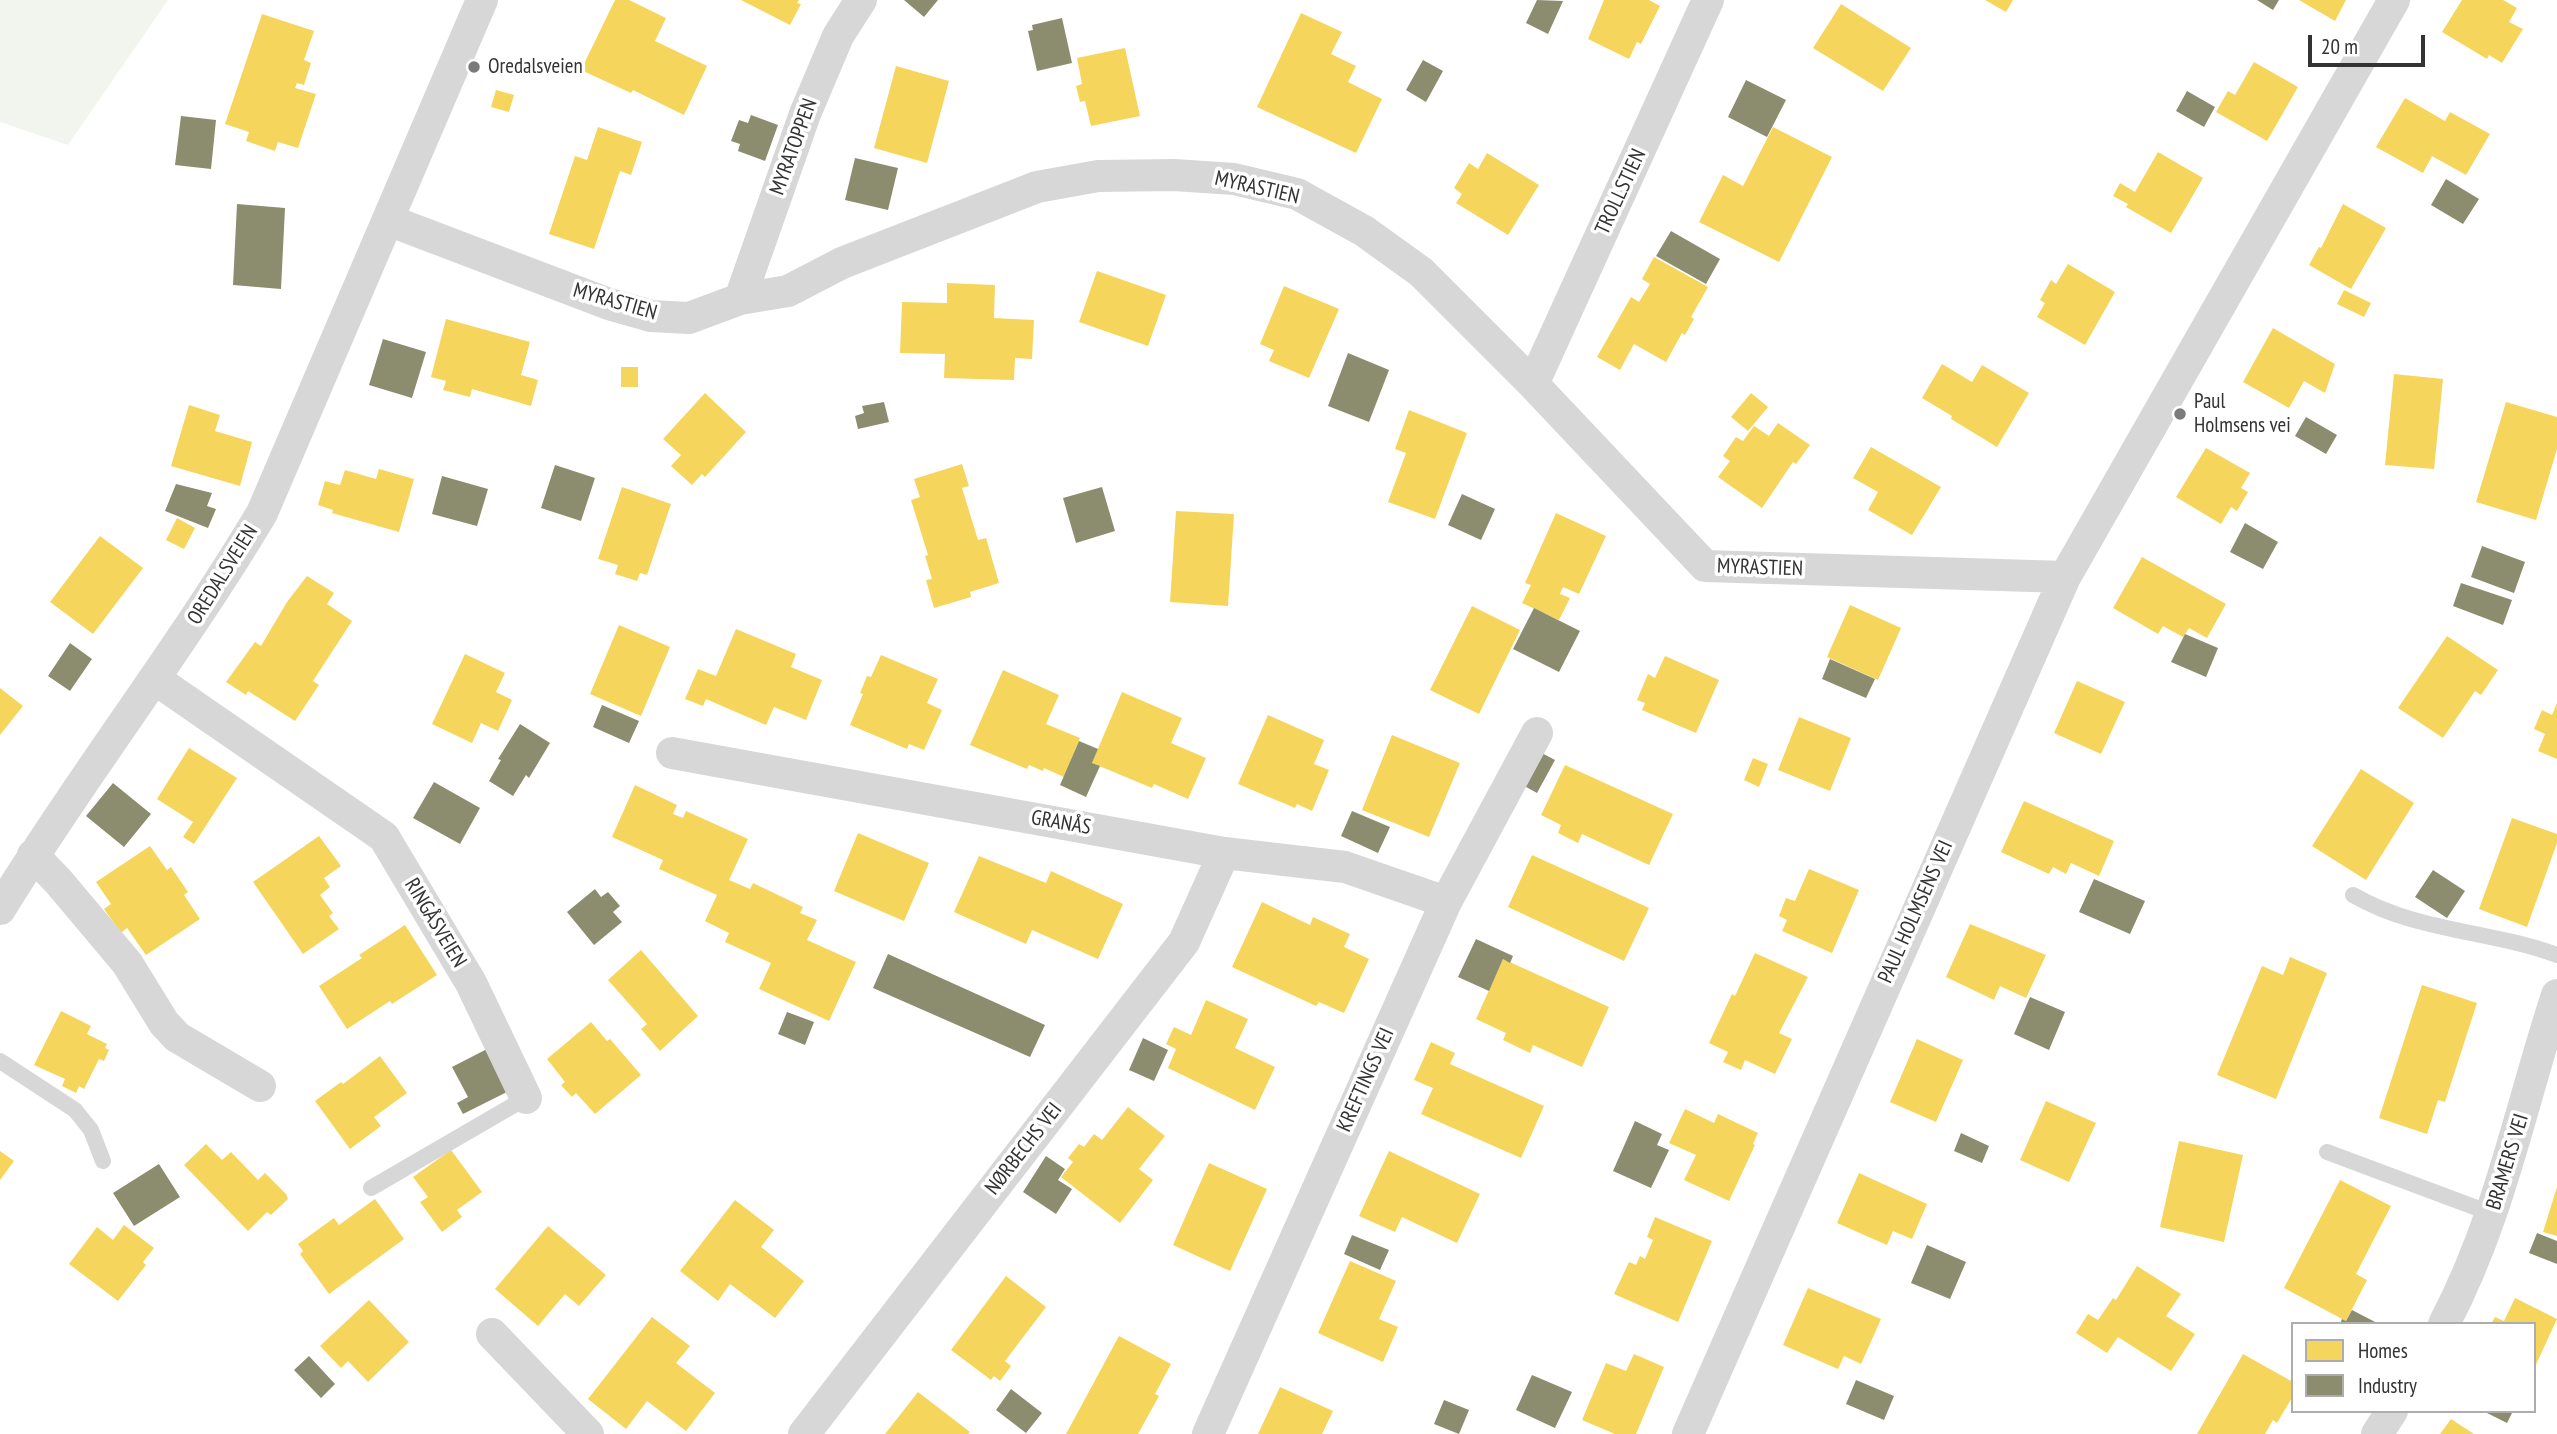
<!DOCTYPE html>
<meta charset="utf-8">
<style>
body{margin:0}
#map{position:relative;width:2557px;height:1434px;overflow:hidden;background:#fff;font-family:"PT Sans Narrow",sans-serif}
canvas{display:block}
.legend{position:absolute;left:2291px;top:1322px;width:245px;height:91px;box-sizing:border-box;background:#fff;border:2px solid #adadad;margin:0;padding:9px 12px;list-style:none;font-size:21px;color:#333}
.legend li{display:flex;align-items:center;gap:14px;height:35px}
.legend b{width:35px;border:2px solid #adadad}
.scale{position:absolute;left:2308px;top:35px;width:117px;height:32px;box-sizing:border-box;border:4px solid #333;border-top:0;padding-left:9px;font-size:21px;line-height:24px;white-space:nowrap;color:#333;-webkit-text-stroke:5px #fff;paint-order:stroke}
</style>
<div id="map">
<canvas width="2557" height="1434"></canvas>
<ul class="legend">
<li><b style="height:19px;background:#f6d55c"></b>Homes</li>
<li><b style="height:19px;background:#8c8c6e"></b>Industry</li>
</ul>
<div class="scale">20 m</div>
</div>
<script>
const c = document.querySelector('canvas').getContext('2d');
c.lineJoin = 'round';
function fill(path, color) { c.fillStyle = color; c.fill(path, 'evenodd'); }
function strokePath(path, color, width, dash) { c.strokeStyle = color; c.lineWidth = width; c.lineCap = dash ? 'butt' : 'round'; c.setLineDash(dash || []); c.stroke(path); }
function drawText(font, color, halo, rows, align = 'center') {
  c.font = font + ' "PT Sans Narrow",sans-serif'; c.lineWidth = 7; c.setLineDash([]); c.textBaseline = 'middle'; c.strokeStyle = halo; c.fillStyle = color; for (const [text, x, y, turn = 0] of rows) {
    c.save(); c.translate(x, y); c.rotate((+turn || 0) * Math.PI / 180); c.textAlign = isNaN(turn) ? turn : align; if (halo) c.strokeText(text, 0, 0); c.fillText(text, 0, 0); c.restore();
  }
}
fill(new Path2D(`
 M0 0H168L68 145 0 122Z`), '#f1f5ed');
fill(new Path2D(`
 M615 0H629L666 18 655 41 707 66 684 115 633 90 631 93 581 70Z
 M741 0H799L797 3 801 4 790 25Z
 M1604 0H1649L1660 6 1641 44 1637 42 1629 59 1588 39Z
 M1985 0H2013L2006 12Z
 M2299 0H2346L2335 21Z
 M2462 0H2503L2517 8 2509 22 2523 29 2502 63 2489 55 2487 59 2442 32Z
 M1841 4 1911 48 1883 91 1813 48Z
 M1301 13 1342 32 1331 54 1356 66 1348 82 1382 99 1356 153 1257 107Z
 M262 14 314 31 304 60 311 63 304 85 297 83 295 88 316 94 298 148 278 142 275 151 246 141 249 132 225 124Z
 M1125 48 1140 116 1091 126 1085 101 1080 102 1076 86 1082 84 1077 58Z
 M2254 62 2298 87 2267 141 2216 112 2228 91 2235 95Z
 M896 66 949 81 927 163 874 148Z
 M496 90 514 95 509 112 491 107Z
 M2405 98 2445 121 2450 112 2490 134 2466 175 2432 156 2423 173 2376 147Z
 M598 127 642 142 631 175 620 171 594 249 549 234 575 156 587 160Z
 M1773 127 1832 157 1779 262 1699 222 1723 175 1743 186Z
 M2158 152 2203 178 2171 233 2126 207 2128 204 2113 196 2120 183 2135 192Z
 M1487 153 1539 185 1508 235 1456 203 1462 194 1454 188 1469 163 1478 169Z
 M2343 204 2386 228 2351 289 2309 265 2319 247 2321 248Z
 M1654 257 1708 287 1691 317 1694 319 1685 335 1682 333 1666 362 1634 344 1620 370 1597 357 1631 297 1639 302 1650 284 1642 279Z
 M2068 264 2115 292 2085 345 2037 317 2045 303 2040 300 2051 280 2056 284Z
 M1097 271 1166 295 1148 346 1079 322Z
 M947 283 995 285 994 318 1034 320 1032 359 1015 358 1014 380 944 378 945 354 900 353 902 302 947 303Z
 M1284 286 1339 309 1309 378 1269 361 1274 350 1260 344Z
 M2344 290 2371 303 2364 317 2337 304Z
 M446 319 530 342 521 375 538 380 531 406 472 389 470 397 443 390 446 381 431 377Z
 M2273 328 2335 364 2325 393 2304 381 2289 408 2243 382Z
 M1942 364 1972 382 1982 365 2029 393 1997 447 1951 419 1952 416 1922 398Z
 M621 367H638V387H621Z
 M2394 374 2443 379 2434 469 2385 465Z
 M705 393 746 432 705 477 702 474 692 485 671 466 681 455 663 439Z
 M1751 393 1768 407 1748 431 1731 417Z
 M2506 402 2557 417V449L2536 520 2476 502Z
 M189 405 220 415 215 431 252 442 240 486 171 466Z
 M1409 410 1467 433 1435 519 1388 502 1406 453 1395 449Z
 M1778 423 1810 445 1796 464 1793 462 1762 508 1718 477 1730 461 1723 456 1736 437 1743 441 1754 426 1769 436Z
 M1871 447 1941 487 1912 535 1868 510 1878 492 1853 478Z
 M2206 448 2250 473 2241 488 2248 492 2237 511 2231 507 2221 524 2176 497Z
 M962 464 969 486 962 488 978 540 986 538 999 583 970 592 971 597 934 608 926 580 932 579 925 556 928 555 911 500 920 497 914 479Z
 M379 469 414 479 399 532 332 513 333 510 318 505 325 481 340 485 345 470 376 479Z
 M622 487 671 504 647 575 640 573 637 581 615 574 618 565 598 559Z
 M1176 511 1234 514 1228 606 1170 602Z
 M1556 513 1606 536 1579 594 1563 587 1560 594 1570 598 1559 620 1522 603 1531 585 1525 583Z
 M177 518 195 528 184 549 166 540Z
 M100 536 143 568 93 634 50 602Z
 M2142 557 2226 604 2207 638 2189 628 2183 637 2163 626 2158 634 2113 608Z
 M307 576 334 593 327 604 352 621 313 681 319 685 295 721 248 691 246 695 226 682 255 642 261 646 287 602Z
 M1850 605 1901 628 1878 680 1827 657Z
 M1472 606 1520 630 1479 714 1430 690Z
 M619 625 670 647 641 716 590 694Z
 M736 629 796 654 791 667 822 680 806 720 774 707 766 725 706 699 703 706 685 699 698 669 716 676Z
 M2447 636 2498 670 2481 695 2475 691 2443 738 2398 708Z
 M465 654 505 673 496 692 512 700 498 731 481 723 472 743 432 724Z
 M881 655 938 679 927 703 942 710 924 750 909 744 907 749 850 725 863 694 860 693 867 676 871 677Z
 M1665 656 1719 680 1696 733 1642 710 1645 703 1637 700 1648 674 1655 678Z
 M1003 670 1059 695 1046 724 1080 738 1064 777 1044 768 1043 771 1029 765 1027 769 970 745Z
 M2077 681 2125 702 2101 754 2054 733Z
 M0 688 23 706 0 735Z
 M1122 692 1182 718 1171 743 1206 758 1188 799 1154 784 1152 788 1092 763Z
 M2557 703V759L2538 751 2545 734 2534 729 2542 710 2552 715Z
 M1268 715 1324 740 1314 764 1329 770 1312 811 1297 804 1295 808 1238 784Z
 M1799 717 1851 738 1830 791 1778 770Z
 M1392 735 1460 763 1429 837 1362 810Z
 M189 748 237 778 194 844 183 837 193 822 157 799Z
 M1753 758 1768 764 1759 787 1744 780Z
 M1565 765 1673 814 1649 865 1582 834 1578 843 1558 833 1561 825 1541 815Z
 M2361 769 2414 803 2366 880 2312 846Z
 M635 785 677 805 673 814 683 818 686 811 748 839 729 880 750 889 753 883 803 907 800 913 817 920 807 940 856 962 829 1021 759 989 771 963 725 942 729 933 705 921 717 895 659 869 663 860 612 837Z
 M2024 801 2114 841 2099 876 2071 863 2066 874 2053 867 2049 874 2001 852Z
 M2512 818 2557 834V843L2527 927 2479 909Z
 M858 833 929 863 904 921 834 891Z
 M319 836 341 866 324 878 330 887 320 895 333 913 329 916 339 929 303 954 253 882Z
 M150 846 167 870 171 867 188 892 184 895 200 919 146 955 127 928 121 933 104 909 111 904 96 882Z
 M1532 855 1649 908 1624 961 1508 907Z
 M979 856 1046 883 1051 871 1123 904 1098 959 1032 930 1026 944 954 912Z
 M1809 869 1859 890 1832 953 1782 931 1787 920 1779 916 1786 898 1795 901Z
 M1262 902 1310 925 1313 917 1350 934 1344 947 1369 959 1344 1013 1319 1002 1316 1006 1232 967Z
 M1970 924 2046 955 2026 998 2000 986 1994 1000 1946 977Z
 M405 925 437 975 392 1004 390 1001 347 1029 319 986 362 958 359 955Z
 M641 950 698 1016 660 1051 641 1029 647 1024 608 980Z
 M1755 953 1808 977 1779 1033 1792 1039 1775 1074 1745 1060 1741 1070 1723 1062 1728 1052 1709 1043 1732 994 1735 996Z
 M2290 957 2327 973 2276 1099 2217 1075 2262 966 2283 975Z
 M1503 959 1609 1007 1582 1067 1533 1045 1530 1053 1503 1040 1506 1033 1476 1019Z
 M2422 985 2477 1003 2445 1102 2438 1100 2427 1134 2379 1118Z
 M1206 1000 1248 1019 1235 1048 1275 1067 1255 1110 1168 1068 1176 1049 1166 1044 1174 1027 1191 1035Z
 M61 1011 91 1026 87 1034 107 1044 105 1048 109 1050 104 1061 99 1059 84 1089 79 1086 76 1093 62 1086 65 1079 34 1065Z
 M591 1022 607 1041 610 1039 641 1075 595 1114 576 1093 572 1097 561 1085 565 1082 547 1059Z
 M1917 1039 1963 1060 1936 1122 1890 1102Z
 M1431 1042 1455 1053 1450 1064 1544 1106 1521 1158 1421 1114 1433 1088 1414 1080Z
 M380 1056 407 1093 374 1117 381 1126 350 1149 315 1101 341 1082 343 1084Z
 M2046 1101 2096 1123 2069 1182 2020 1160Z
 M1128 1107 1165 1136 1139 1169 1153 1180 1120 1223 1061 1177 1073 1162 1068 1158 1079 1144 1084 1147 1094 1134 1102 1140Z
 M1685 1109 1714 1123 1718 1114 1758 1133 1753 1144 1755 1145 1729 1201 1684 1180 1696 1155 1669 1143Z
 M2179 1141 2243 1155 2224 1242 2160 1227Z
 M206 1144 222 1160 231 1152 258 1180 265 1173 286 1194 288 1199 271 1215 267 1212 248 1231 184 1165Z
 M451 1150 482 1192 457 1210 462 1217 442 1232 420 1202 428 1197 413 1177Z
 M0 1151 14 1161 0 1180Z
 M1389 1151 1480 1194 1457 1243 1402 1217 1395 1232 1359 1216Z
 M1209 1163 1267 1189 1230 1271 1173 1245Z
 M1859 1173 1927 1204 1912 1239 1893 1231 1887 1245 1837 1223Z
 M2340 1180 2391 1206 2356 1274 2367 1280 2346 1321 2284 1288Z
 M2557 1187V1236L2543 1232Z
 M375 1199 404 1239 329 1294 300 1254 303 1251 298 1244 334 1218 339 1225Z
 M735 1200 774 1230 761 1247 804 1281 775 1318 730 1284 718 1301 680 1271Z
 M1655 1217 1712 1241 1678 1322 1614 1294 1629 1262 1636 1265 1640 1256 1645 1259 1653 1240 1647 1237Z
 M124 1225 154 1248 143 1262 146 1265 118 1301 69 1264 97 1227 113 1240Z
 M548 1226 606 1275 579 1306 565 1294 538 1326 495 1289Z
 M1350 1261 1396 1281 1379 1319 1398 1327 1383 1362 1318 1333Z
 M2137 1266 2181 1294 2166 1316 2195 1334 2171 1371 2118 1337 2107 1353 2076 1333 2088 1314 2098 1320 2113 1298 2116 1300Z
 M1006 1276 1046 1307 1005 1361 1011 1366 1000 1381 994 1376 991 1380 951 1350Z
 M1808 1288 1881 1319 1861 1364 1844 1356 1838 1369 1783 1345Z
 M2515 1298 2557 1319 2534 1369V1324H2491L2495 1317 2504 1321Z
 M369 1300 409 1342 368 1382 348 1361 341 1368 320 1346Z
 M652 1317 690 1346 676 1363 715 1393 686 1431 647 1401 626 1429 588 1399Z
 M1119 1336 1171 1364 1155 1394 1159 1396 1138 1434H1066Z
 M1634 1354 1664 1367 1636 1434H1615L1582 1420 1606 1363 1626 1371Z
 M2243 1354 2293 1382V1396L2277 1423 2273 1420 2265 1434H2197Z
 M1280 1387 1333 1411 1322 1434H1258Z
 M918 1392 970 1432 968 1434H885Z
 M2451 1419 2474 1434H2440Z`), '#f6d55c');
fill(new Path2D(`
 M904 0H938L924 17Z
 M1537 0 1563 1 1548 34 1526 23Z
 M2257 0H2279L2273 10Z
 M1062 18 1072 63 1037 71 1028 31 1033 30 1032 25Z
 M1423 60 1443 71 1426 102 1406 90Z
 M1746 80 1786 100 1767 137 1728 117Z
 M2187 91 2215 107 2204 127 2176 111Z
 M751 115 778 125 765 161 738 151 740 144 731 141 739 120 748 123Z
 M181 116 216 120 211 169 175 165Z
 M855 158 898 168 888 210 845 200Z
 M2446 179 2479 199 2463 224 2431 205Z
 M237 204 285 208 281 289 233 285Z
 M1671 231 1720 259 1706 284 1656 256Z
 M383 339 426 352 412 398 369 385Z
 M1348 353 1389 370 1369 422 1328 406Z
 M884 402 889 422 858 429 855 416 864 413 862 406Z
 M2306 417 2337 435 2326 454 2295 436Z
 M555 465 595 478 581 521 541 508Z
 M442 476 488 489 477 526 432 514Z
 M176 484 212 493 207 506 216 509 208 528 165 511Z
 M1102 487 1115 531 1076 543 1063 498Z
 M1462 494 1495 509 1481 540 1448 525Z
 M2245 523 2278 542 2263 569 2230 552Z
 M2482 546 2525 562 2514 593 2471 577Z
 M2461 583 2512 600 2503 625 2453 606Z
 M1534 608 1580 631 1559 672 1513 649Z
 M2185 634 2218 648 2206 677 2171 662Z
 M70 643 92 659 70 691 48 676Z
 M1830 659 1875 679 1866 698 1822 679Z
 M602 705 639 721 629 743 593 727Z
 M520 724 550 743 529 778 526 775 513 796 489 781 501 760 498 759Z
 M1079 741 1098 749 1092 763 1100 766 1086 797 1060 785Z
 M1536 750 1555 760 1537 793 1519 783Z
 M434 782 480 808 460 844 413 818Z
 M113 783 151 814 124 847 86 816Z
 M1352 811 1390 827 1378 853 1341 836Z
 M2433 870 2465 891 2447 918 2415 897Z
 M2094 879 2145 901 2130 934 2079 912Z
 M595 889 601 897 608 892 620 906 613 912 622 922 594 945 567 912Z
 M1476 939 1513 956 1510 963 1503 959 1489 991 1458 977Z
 M888 954 1045 1025 1030 1057 873 988Z
 M2030 997 2065 1012 2049 1050 2014 1034Z
 M787 1012 814 1022 805 1045 778 1034Z
 M1143 1038 1168 1050 1154 1081 1129 1070Z
 M487 1049 509 1091 463 1114 457 1103 468 1097 452 1067Z
 M1635 1121 1662 1134 1657 1145 1669 1150 1651 1188 1613 1171Z
 M1961 1133 1989 1146 1982 1163 1954 1151Z
 M1046 1156 1065 1169 1058 1180 1072 1189 1056 1214 1023 1192Z
 M159 1164 180 1197 134 1226 113 1193Z
 M2537 1233 2557 1241V1264L2529 1253Z
 M1352 1235 1389 1250 1380 1270 1344 1254Z
 M1927 1245 1966 1262 1950 1299 1911 1283Z
 M2352 1310 2379 1324H2340L2342 1319 2346 1321Z
 M309 1356 335 1384 321 1398 294 1370Z
 M1532 1375 1572 1392 1555 1428 1516 1410Z
 M1856 1380 1894 1396 1884 1420 1846 1404Z
 M1011 1389 1042 1413 1026 1433 996 1410Z
 M1444 1400 1469 1410 1459 1434 1434 1424Z
 M2483 1411H2513L2507 1423Z`), '#8c8c6e');
strokePath(new Path2D(`
 M2353 895C2417 932 2489 930 2557 955
 M0 1061 75 1110 91 1130 103 1161
 M2327 1152 2493 1214
 M371 1188 526 1098`), '#d7d7d7', 16);
strokePath(new Path2D(`
 M388 220 609 304 651 316 689 318 740 299 788 291 842 263 1037 187 1098 176 1174 175 1234 179 1297 194 1364 231 1421 272 1533 384 1705 566 2065 577
 M740 299 805 114 838 36 861 0
 M1533 384 1708 0
 M155 679 384 837 471 983 526 1098
 M672 753 1224 853 1345 867 1446 902
 M33 855 58 881 127 963 164 1023 177 1037 260 1086
 M0 909C83 774 181 649 262 513L482 0
 M2444 1324C2500 1217 2520 1108 2557 995
 M492 1334 588 1434
 M804 1434 1184 942 1224 853
 M1208 1434 1446 902 1537 733
 M1688 1434 2065 577 2394 0
 M2377 1434 2392 1411`), '#d7d7d7', 32);
for (const [x, y, r, color] of [
 [474,67,7,"#7a7a7a"],
 [2180,414,7,"#7a7a7a"]
]) { const dot = new Path2D(); dot.arc(x, y, r, 0, 2 * Math.PI); c.fillStyle = color; c.fill(dot); strokePath(dot, '#fff', 2.5); }
drawText('21px', '#333', '#fff', [
 ["Oredalsveien",488,67],
 ["Paul",2194,402],
 ["Holmsens vei",2194,426]
], 'left');
drawText('21px', '#333', '#fff', [
 ["MYRATOPPEN",794,147,-70],
 ["MYRASTIEN",1257,188,13],
 ["TROLLSTIEN",1621,192,-65],
 ["MYRASTIEN",615,302,16],
 ["MYRASTIEN",1760,568,2],
 ["OREDALSVEIEN",223,575,-58],
 ["GRANÅS",1061,823,10],
 ["PAUL HOLMSENS VEI",1916,912,-66],
 ["RINGÅSVEIEN",435,923,59],
 ["KREFTINGS VEI",1366,1080,-66],
 ["NØRBECHS VEI",1024,1149,-52],
 ["BRAMERS VEI",2508,1162,-73]
]);
</script>
